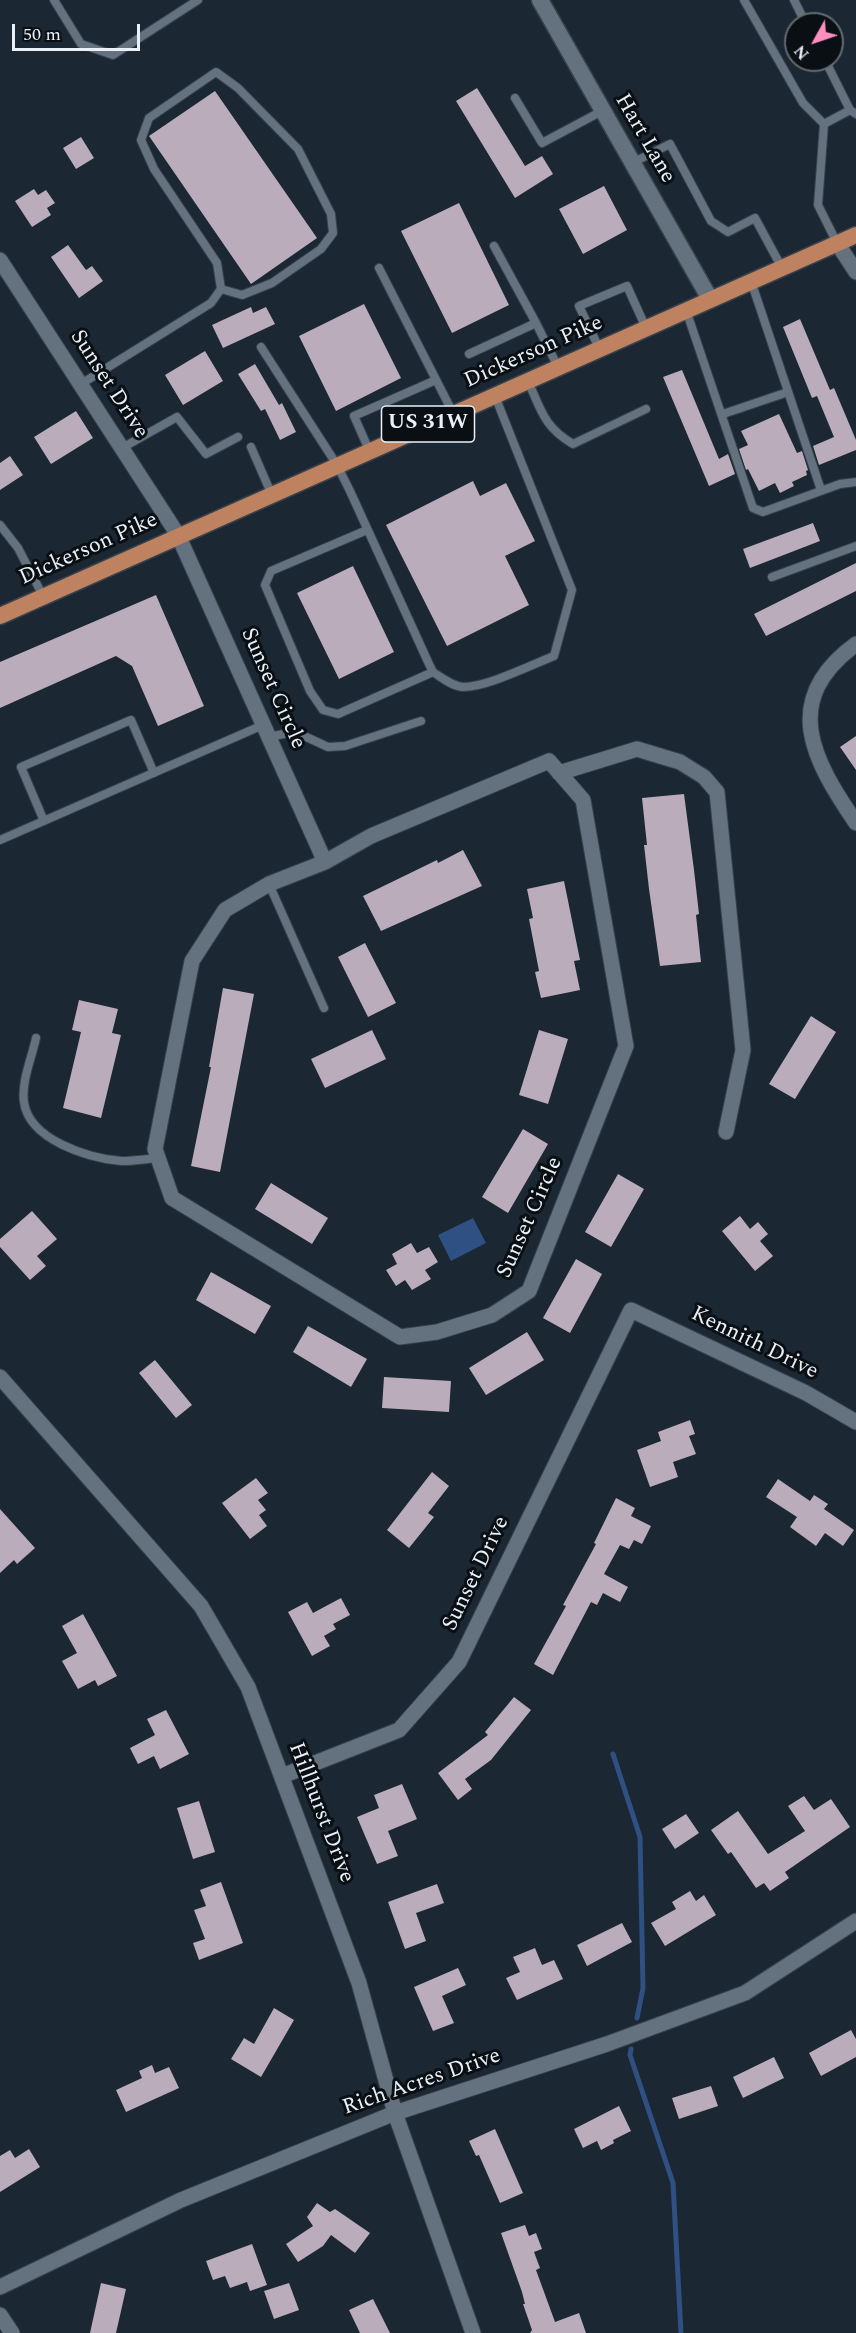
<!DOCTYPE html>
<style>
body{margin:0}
#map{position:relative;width:856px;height:2333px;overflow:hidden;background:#1b2732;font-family:Spectral,serif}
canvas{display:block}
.north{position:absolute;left:784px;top:12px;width:60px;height:60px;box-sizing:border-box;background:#0a0f14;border:2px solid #63696f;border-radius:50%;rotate:230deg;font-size:16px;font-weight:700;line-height:24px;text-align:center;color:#e9f0f8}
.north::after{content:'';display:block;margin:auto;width:21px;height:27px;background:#fd8ebf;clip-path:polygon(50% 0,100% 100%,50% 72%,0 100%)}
.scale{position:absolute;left:12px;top:24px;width:128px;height:27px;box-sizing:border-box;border:3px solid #e9f0f8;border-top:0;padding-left:8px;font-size:18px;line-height:21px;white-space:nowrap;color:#e9f0f8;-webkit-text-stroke:4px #0a0f14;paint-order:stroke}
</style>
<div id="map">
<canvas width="856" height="2333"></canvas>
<div class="north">N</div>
<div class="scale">50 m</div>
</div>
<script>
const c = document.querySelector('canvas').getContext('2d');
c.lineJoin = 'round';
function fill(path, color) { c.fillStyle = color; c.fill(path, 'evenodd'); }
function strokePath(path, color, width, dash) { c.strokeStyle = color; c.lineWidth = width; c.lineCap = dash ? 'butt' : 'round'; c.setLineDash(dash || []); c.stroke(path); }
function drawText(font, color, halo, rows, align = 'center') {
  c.font = font + ' Spectral,serif'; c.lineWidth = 6; c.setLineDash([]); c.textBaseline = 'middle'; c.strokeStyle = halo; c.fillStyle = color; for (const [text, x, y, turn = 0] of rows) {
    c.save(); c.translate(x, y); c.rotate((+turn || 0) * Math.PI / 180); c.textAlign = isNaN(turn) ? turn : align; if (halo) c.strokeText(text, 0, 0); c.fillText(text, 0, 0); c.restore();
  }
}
fill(new Path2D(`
 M473 1218 486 1243 451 1261 438 1235Z`), '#2e5083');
strokePath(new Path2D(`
 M613 1754 640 1837 643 1988 637 2018
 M631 2049 630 2055 673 2183 681 2333`), '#2e5083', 5);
fill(new Path2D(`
 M477 88 525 166 542 156 553 174 515 198 456 101Z
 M215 91 317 238 251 284 149 136Z
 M81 137 94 158 76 169 63 148Z
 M604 186 627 230 583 254 559 209Z
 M34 189 38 195 46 190 55 203 47 208 51 215 32 227 15 201Z
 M459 203 509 305 452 333 401 231Z
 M68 245 86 270 92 266 103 281 79 298 51 257Z
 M364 304 401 378 336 411 299 336Z
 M251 307 253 313 266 307 275 324 223 348 212 325Z
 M800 319 830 390 834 388 856 440V450L819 465 813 446 834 437 817 396 812 398 783 327Z
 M205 351 223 381 183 405 165 375Z
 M255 364 279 405 282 403 296 432 280 440 265 409 261 411 238 374Z
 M682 370 719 459 728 454 735 474 709 486 663 377Z
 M76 411 93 438 51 464 34 437Z
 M779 414 797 453 802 451 808 470 806 471 807 475 792 482 794 486 780 493 775 483 759 491 748 469 746 470 739 449 748 445 741 431Z
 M10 456 23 475 0 490V463Z
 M473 481 480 496 506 483 535 541 505 556 529 605 447 646 386 525Z
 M813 523 820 541 750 568 743 549Z
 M856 563V591L766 636 754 614Z
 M353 566 394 652 339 679 297 593Z
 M156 595 204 706 158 726 132 666 116 656 0 708V662Z
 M856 736V770L840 747Z
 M684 794 694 870 699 914 696 915 701 962 660 966 649 889 644 845H647L642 798Z
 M463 850 482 886 381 931 363 896 437 860 438 863Z
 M564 881 580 960 574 961 580 990 541 998 535 972 539 971 529 919 533 918 527 889Z
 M365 943 396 1003 368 1017 338 957Z
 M223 988 254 994 220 1172 191 1166 211 1067H209Z
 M79 1000 118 1009 112 1033 121 1035 101 1118 63 1108 81 1032 72 1030Z
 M811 1016 836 1032 795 1099 769 1084Z
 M372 1030 386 1059 325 1088 311 1059Z
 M539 1030 568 1039 548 1104 519 1095Z
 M523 1129 548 1144 508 1213 482 1197Z
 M618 1174 644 1189 611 1247 585 1232Z
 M271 1183 328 1218 312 1244 255 1209Z
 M32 1211 57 1239 37 1256 46 1266 30 1280 0 1247V1239Z
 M740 1216 750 1229 758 1222 768 1234 760 1241 773 1256 755 1271 722 1231Z
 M411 1243 417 1253 429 1247 438 1262 425 1270 431 1279 412 1290 405 1280 396 1286 386 1270 397 1264 392 1254Z
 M576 1259 602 1274 570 1333 543 1318Z
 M211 1272 271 1306 255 1334 196 1300Z
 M308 1326 367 1359 351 1387 293 1352Z
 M527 1332 544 1360 486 1395 469 1368Z
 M155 1360 192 1405 176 1418 139 1373Z
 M384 1377 451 1381 449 1412 382 1408Z
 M690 1420 695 1434 689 1436 696 1454 673 1462 678 1477 650 1487 637 1450 661 1441 658 1432Z
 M432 1472 449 1486 428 1513 434 1517 409 1548 387 1530Z
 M256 1478 268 1493 258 1500 266 1510 259 1515 267 1526 250 1539 222 1503Z
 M778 1479 810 1501 814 1495 828 1504 824 1509 854 1530 843 1546 825 1533 816 1546 790 1527 797 1517 766 1497Z
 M616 1498 635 1508 631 1516 651 1526 642 1544 634 1540 629 1549 620 1545 604 1574 628 1587 620 1602 603 1593 597 1605 591 1602 553 1675 534 1664 566 1606 563 1605 596 1544 594 1543Z
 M0 1509 35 1548 17 1564 14 1560 0 1573Z
 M341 1598 350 1615 333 1624 336 1629 324 1636 330 1646 312 1656 288 1612 307 1602 313 1613Z
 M83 1614 117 1676 98 1686 95 1680 78 1689 62 1661 77 1653 62 1626Z
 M514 1697 531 1710 491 1760 465 1779 472 1789 458 1800 438 1773 488 1735 485 1732Z
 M166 1710 189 1754 160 1769 154 1756 138 1764 130 1748 155 1735 147 1719Z
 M402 1784 417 1819 388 1831 398 1856 377 1864 357 1817 379 1808 374 1795Z
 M804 1796 814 1810 831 1799 850 1827 785 1872 789 1878 770 1891 764 1883 756 1888 731 1852 728 1854 711 1830 738 1811 768 1854 805 1831 788 1806Z
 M199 1801 215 1852 193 1859 177 1808Z
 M686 1814 699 1833 675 1849 662 1829Z
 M221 1882 243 1943 199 1960 193 1943 205 1939 194 1910 206 1906 200 1890Z
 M437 1884 444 1903 416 1913 426 1941 405 1949 388 1902Z
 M690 1891 696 1901 704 1895 716 1915 665 1946 651 1923 676 1909 672 1902Z
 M622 1923 632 1942 587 1966 577 1945Z
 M535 1948 542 1965 554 1960 563 1979 517 2000 506 1978 520 1972 513 1957Z
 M458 1968 466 1985 442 1996 454 2023 433 2031 414 1987Z
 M274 2008 294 2020 261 2077 231 2059 244 2038 254 2044Z
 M851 2030 856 2039V2057L821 2076 809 2053Z
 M774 2057 784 2078 743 2098 733 2077Z
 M152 2065 155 2073 169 2067 179 2088 126 2112 116 2090 142 2078 139 2071Z
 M711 2086 718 2106 679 2119 672 2098Z
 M619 2106 631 2131 613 2140 614 2143 601 2150 597 2141 583 2148 574 2129Z
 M495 2129 523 2193 500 2203 479 2155 476 2156 469 2141Z
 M29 2149 40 2167 0 2192V2156L10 2150 15 2158Z
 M317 2203 330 2212 335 2209 370 2233 355 2253 331 2235 323 2246 298 2262 286 2244 313 2226 307 2217Z
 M525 2225 529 2236 536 2233 542 2249 534 2252 540 2268 536 2270 555 2322 579 2313 586 2333H530L532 2330 523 2304H525L522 2292 501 2233Z
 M252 2244 267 2285 250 2291 247 2282 230 2288 225 2276 213 2280 206 2261Z
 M101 2283 126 2289 116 2333H90Z
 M289 2283 299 2310 274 2319 264 2291Z
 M373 2299 390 2333H360L349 2310Z`), '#baacba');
const service = new Path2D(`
 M54 0 81 44 113 55 198 0
 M744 0 803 103 824 124 818 205 837 243
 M794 0 806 24
 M825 60 850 110 856 114
 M515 98 542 143 602 111
 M824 124 850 110
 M632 163 670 144 711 221 728 232 755 218 782 268
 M494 246 536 323
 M379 268 453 413
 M751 281 821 490
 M686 310 753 508 763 512 840 484 856 482
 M261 347 337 465 350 491 429 664 433 672 338 714 323 710 310 691 265 585 271 571 367 530
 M599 348 579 306 627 286 646 328
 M469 354 536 323 558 367
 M528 381C541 410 544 427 573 444L646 409
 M81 384 211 303 221 289 217 263 154 169 141 140 149 118 216 72 238 88 298 149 331 214 333 233 321 249 272 283 242 295 221 289
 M723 414 788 392
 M251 447 271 493
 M122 448 177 417 206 454 238 437
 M369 450 354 416 436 380
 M0 525 18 548 43 596
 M772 577 856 546
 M433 672C442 678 452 686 463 687 487 687 531 665 554 656L572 590 495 396
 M268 737 289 733 302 735 328 747 345 746 421 721
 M44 821 21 767 131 720 154 773
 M0 840 263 725
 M269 884 324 1008
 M36 1038C32 1057 21 1082 24 1102 29 1140 88 1158 121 1161 133 1161 146 1159 158 1158`);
const minor = new Path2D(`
 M837 243 856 272
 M0 260 178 535 325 862
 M856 644C779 700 813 760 856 823
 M549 761 583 800 626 1046 529 1291 492 1315 437 1332 400 1337 172 1198 155 1149 192 961 225 910 269 884 325 862 371 836Z
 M559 773 637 749 680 762 704 777 717 792 743 1050 726 1132
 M0 1377 201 1606 248 1687 359 1983 395 2113 473 2333
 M282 1776 399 1730 459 1662 631 1310 806 1393 856 1422
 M0 2287 181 2200 395 2113 607 2044 745 1993 856 1921
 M0 2315 12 2333`);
const secondary = new Path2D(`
 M540 0 710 299`);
const primary = new Path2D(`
 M0 616 856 235`);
strokePath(service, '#37414a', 10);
strokePath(minor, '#37414a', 17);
strokePath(secondary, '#37414a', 19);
strokePath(primary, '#37414a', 19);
strokePath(service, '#64727f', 8);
strokePath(minor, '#64727f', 15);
strokePath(secondary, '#64727f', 16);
strokePath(primary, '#bf8261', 16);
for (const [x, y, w] of [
 [428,424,93]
]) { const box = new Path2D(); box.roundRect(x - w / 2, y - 18, w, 36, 4.5); c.fillStyle = '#0a0f14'; c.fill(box); strokePath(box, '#e9f0f8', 1.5); }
drawText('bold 21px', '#e9f0f8', null, [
 ["US 31W",428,424]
]);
drawText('22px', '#e9f0f8', '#0a0f14', [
 ["Hart Lane",644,139,60],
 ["Dickerson Pike",534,353,-24],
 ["Sunset Drive",108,385,57],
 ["Dickerson Pike",89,550,-24],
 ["Sunset Circle",272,689,66],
 ["Sunset Circle",531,1218,-66],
 ["Kennith Drive",754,1344,26],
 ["Sunset Drive",477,1574,-64],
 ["Hillhurst Drive",320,1813,69],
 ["Rich Acres Drive",422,2083,-19]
]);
</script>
